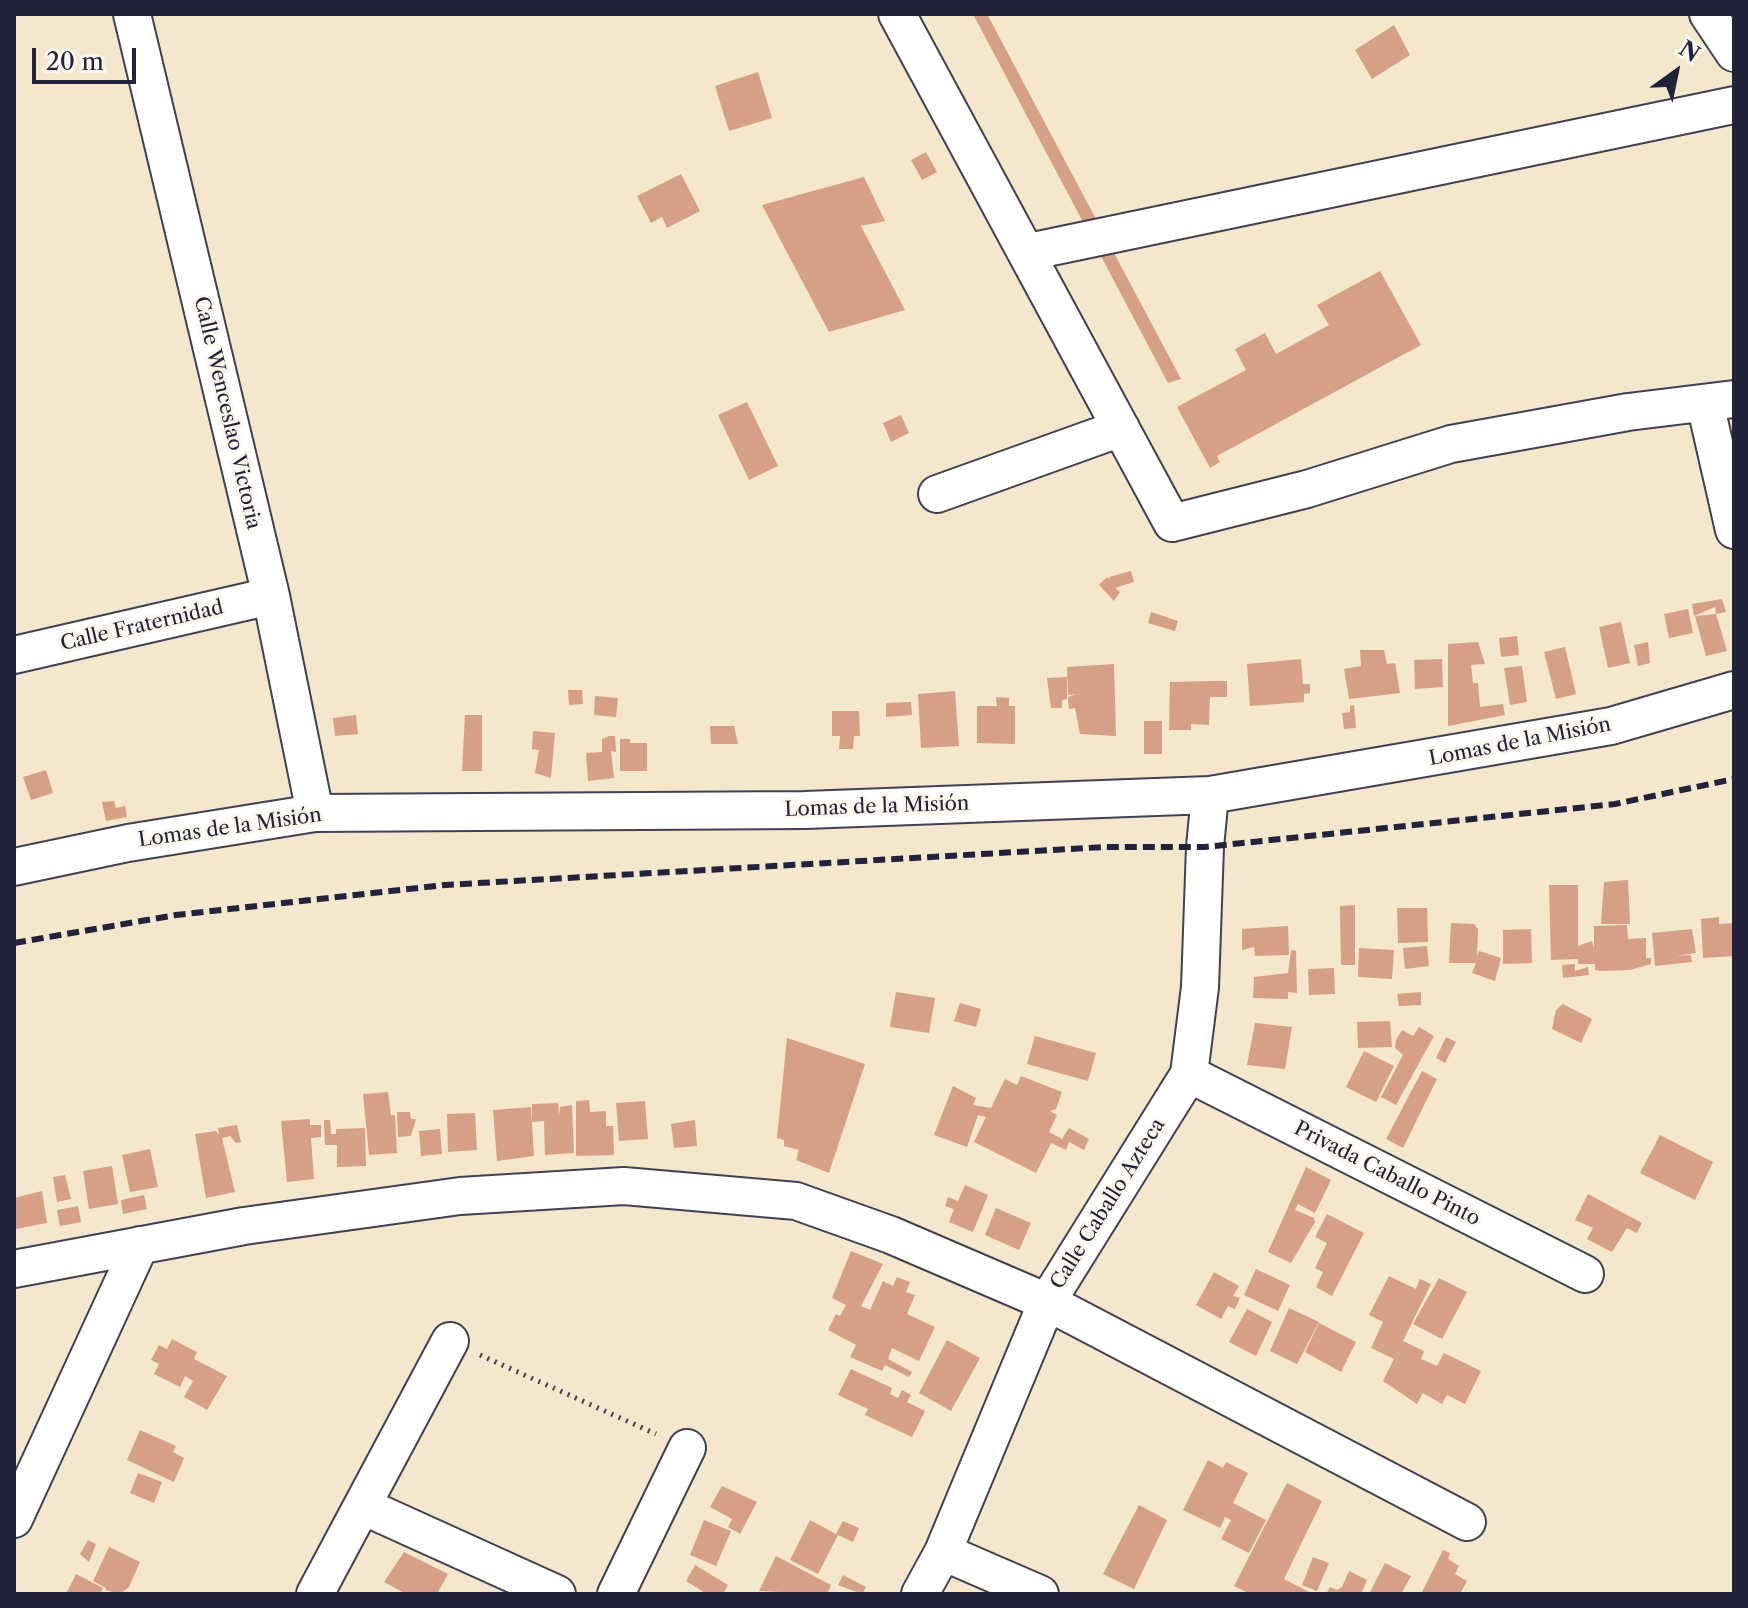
<!DOCTYPE html>
<meta charset="utf-8">
<style>
body{margin:0}
#map{position:relative;width:1748px;height:1608px;overflow:hidden;background:#f4e7ce;font-family:"Libre Caslon Text",serif}
canvas{display:block}
.frame{position:absolute;inset:0;border:16px solid #22223b;pointer-events:none}
.north{position:absolute;left:1636px;top:32px;width:80px;height:80px;-webkit-text-stroke:6px #fbf7ec;paint-order:stroke;rotate:33deg;font-size:22px;font-weight:700;line-height:32px;text-align:center;color:#22223b}
.north::after{content:'';display:block;margin:auto;width:28px;height:36px;background:#22223b;clip-path:polygon(50% 0,100% 100%,50% 72%,0 100%)}
.scale{position:absolute;left:32px;top:48px;width:104px;height:36px;box-sizing:border-box;border:4px solid #22223b;border-top:0;padding-left:10px;font-size:24px;line-height:28px;white-space:nowrap;color:#22223b;-webkit-text-stroke:6px #fbf7ec;paint-order:stroke}
</style>
<div id="map">
<canvas width="1748" height="1608"></canvas>
<div class="frame"></div>
<div class="north">N</div>
<div class="scale">20 m</div>
</div>
<script>
const c = document.querySelector('canvas').getContext('2d');
c.lineJoin = 'round';
function fill(path, color) { c.fillStyle = color; c.fill(path, 'evenodd'); }
function strokePath(path, color, width, dash) { c.strokeStyle = color; c.lineWidth = width; c.lineCap = dash ? 'butt' : 'round'; c.setLineDash(dash || []); c.stroke(path); }
function drawText(font, color, halo, rows, align = 'center') {
  c.font = font + ' "Libre Caslon Text",serif'; c.lineWidth = 6; c.setLineDash([]); c.textBaseline = 'middle'; c.strokeStyle = halo; c.fillStyle = color; for (const [text, x, y, turn = 0] of rows) {
    c.save(); c.translate(x, y); c.rotate((+turn || 0) * Math.PI / 180); c.textAlign = isNaN(turn) ? turn : align; if (halo) c.strokeText(text, 0, 0); c.fillText(text, 0, 0); c.restore();
  }
}
fill(new Path2D(`
 M973 14H987L1181 379 1168 383Z
 M1394 25 1410 55 1372 79 1355 50Z
 M758 72 772 118 729 131 715 86Z
 M926 152 937 172 922 180 911 160Z
 M681 174 700 211 667 228 662 217 651 223 637 196Z
 M864 177 885 221 861 226 905 310 829 332 762 205Z
 M1380 271 1421 345 1217 456 1220 462 1210 468 1177 407 1246 370 1235 349 1265 333 1276 354 1329 325 1317 305Z
 M747 402 778 466 749 480 718 415Z
 M901 415 909 433 891 442 883 423Z
 M1131 571 1134 582 1115 588 1120 592 1114 601 1099 585 1107 577 1110 580 1109 577Z
 M1722 599 1726 612 1716 614 1727 651 1706 656 1695 616 1716 614 1715 607 1694 616 1692 604Z
 M1688 609 1693 633 1669 638 1664 614Z
 M1151 612 1178 621 1175 631 1148 623Z
 M1621 622 1630 663 1608 668 1599 627Z
 M1517 636 1519 655 1501 657 1499 638Z
 M1478 642 1485 664 1471 665 1473 683H1478L1480 707 1503 704 1505 715 1448 726V644Z
 M1648 642 1650 663 1638 666 1634 645Z
 M1565 647 1576 694 1556 699 1544 652Z
 M1360 650H1384L1387 664 1395 663 1400 693 1349 699 1344 669 1361 666Z
 M1301 659 1303 684H1310V693L1304 694V702L1250 706 1247 664Z
 M1442 659 1443 687 1415 689 1414 660Z
 M1114 664 1116 736 1080 734 1075 708 1069 709 1068 697 1077 694 1068 695 1067 667Z
 M1522 666 1527 702 1510 705 1504 668Z
 M1067 677V699L1062 700V708H1051L1047 678Z
 M1214 681H1227V697H1210L1209 725 1191 724V730H1169L1170 682Z
 M568 690H582L583 704 569 705Z
 M955 691 959 746 921 748 918 694Z
 M595 696 618 698 616 717 594 715Z
 M996 697 1009 698V706H1015V744L977 743V706H997Z
 M911 702 912 715 886 717V703Z
 M1354 705 1356 728 1344 729 1342 713 1350 712V706Z
 M832 711H859L860 736H854L853 749H839L840 736H832Z
 M356 715 358 734 335 736 333 718Z
 M465 715H482V771H462Z
 M1144 721H1162V754H1144Z
 M710 726H734L738 744H711Z
 M533 731 555 733 551 778 535 773 539 750 532 749Z
 M609 736H615L616 752 611 751 614 778 588 781 586 753 602 752V739Z
 M620 739H630V743H647V771H620Z
 M46 770 53 793 31 800 23 777Z
 M114 801 116 808 125 806 127 817 106 821 102 802Z
 M1628 880 1630 924H1601L1604 882Z
 M1549 885H1578V946L1592 941 1594 948V926L1627 925 1628 939 1646 938V958H1651V964L1630 970 1601 971 1595 970V964H1578V959L1551 960Z
 M1355 905V965H1341L1340 906Z
 M1397 908H1427L1428 942 1398 943Z
 M1719 917V924L1734 923V956L1703 958 1701 919Z
 M1451 923 1474 924 1478 929 1477 957 1479 951 1501 958 1495 981 1472 973 1476 963H1449Z
 M1288 926 1289 955 1255 956 1254 947 1242 950V929Z
 M1531 929 1532 963 1503 964V930Z
 M1692 929 1696 953 1676 956 1691 955 1692 962 1655 966 1652 933Z
 M1427 946 1429 966 1405 969 1403 948Z
 M1359 948 1394 950 1392 979 1358 977Z
 M1291 950 1296 951 1297 993 1288 992V999L1253 998 1254 977 1288 973Z
 M1575 964V971L1588 967 1589 975 1563 978 1562 965Z
 M1334 968 1335 994 1309 995 1308 969Z
 M896 992 935 998 929 1033 890 1027Z
 M1421 992V1005L1399 1006 1397 994Z
 M960 1003 981 1009 976 1027 954 1021Z
 M1563 1004 1592 1019 1581 1043 1552 1029 1556 1010Z
 M1390 1021 1392 1047 1358 1048 1357 1022Z
 M1255 1023 1292 1027 1285 1069 1247 1065Z
 M1419 1027 1434 1036 1396 1105 1381 1097 1403 1055 1395 1048 1396 1040 1402 1030 1413 1036Z
 M1035 1036 1096 1053 1088 1081 1027 1064Z
 M1446 1037 1456 1042 1445 1063 1436 1058Z
 M787 1038 865 1064 829 1173 796 1160 799 1150 784 1146V1140L777 1138Z
 M1364 1051 1394 1066 1376 1102 1346 1087Z
 M1422 1071 1437 1079 1403 1148 1386 1139Z
 M1021 1076 1062 1092 1056 1109 1050 1111 1057 1115 1049 1132 1062 1139 1069 1128 1089 1139 1084 1150 1069 1142 1066 1150 1051 1143 1036 1173 974 1142 986 1117 978 1115 967 1147 934 1135 953 1086 976 1098 973 1105 991 1108 1005 1079 1017 1085Z
 M388 1092 391 1115H395L397 1153 369 1155 363 1094Z
 M589 1100 590 1112 606 1111V1126H613L614 1155 576 1156V1101Z
 M645 1101 648 1139 619 1141 616 1103Z
 M558 1103 559 1116 560 1107 572 1105 574 1153 545 1155 544 1121 532 1122V1104Z
 M531 1107 534 1156 497 1161 493 1110Z
 M397 1112H410L411 1119H416L411 1136 398 1137Z
 M475 1113 477 1150 448 1152 447 1114Z
 M310 1119V1125H321V1137L311 1138 314 1179 287 1182 281 1121Z
 M324 1120H330L331 1134H336V1129L365 1128 366 1166 337 1167V1145H325Z
 M695 1120 697 1146 674 1148 671 1124Z
 M237 1125 241 1142 236 1143 230 1136 222 1138 235 1192 206 1198 195 1134 216 1131 219 1135 218 1128Z
 M440 1129 442 1154 421 1156 419 1131Z
 M1660 1135 1713 1162 1695 1200 1640 1173Z
 M150 1149 158 1187 130 1192 122 1155Z
 M112 1166 118 1204 89 1209 83 1171Z
 M1306 1167 1331 1180 1315 1213 1298 1204 1295 1210 1314 1218 1315 1222 1291 1263 1268 1252Z
 M65 1175 71 1199 57 1202 53 1177Z
 M965 1185 988 1195 973 1232 949 1222 954 1209 945 1206 948 1197 958 1201Z
 M42 1191 47 1223 16 1229 14 1198Z
 M1588 1194 1642 1223 1637 1233 1627 1228 1612 1252 1587 1239 1593 1228 1575 1220Z
 M144 1195 147 1209 123 1214 121 1200Z
 M78 1206 81 1222 60 1226 57 1210Z
 M996 1208 1031 1223 1019 1250 985 1235Z
 M1327 1214 1364 1233 1332 1296 1316 1287 1323 1272 1315 1268 1327 1243 1315 1237Z
 M851 1251 883 1264 861 1306 870 1310 883 1281 893 1286 897 1277 910 1282 906 1292 915 1295 907 1314 935 1327 919 1361 892 1348 888 1359 912 1372 909 1377 885 1365 882 1371 850 1357 856 1345 828 1330 836 1314 840 1316 846 1305 832 1298Z
 M1256 1269 1290 1285 1278 1311 1244 1295Z
 M1214 1272 1239 1286 1233 1296 1240 1298 1235 1309 1228 1306 1221 1319 1196 1305Z
 M1389 1276 1416 1289 1420 1279 1431 1284 1403 1341 1424 1351 1421 1359 1437 1366 1444 1353 1481 1371 1465 1404 1447 1395 1442 1404 1423 1393 1417 1404 1383 1381 1394 1359 1371 1348 1383 1322 1369 1315Z
 M1439 1278 1467 1292 1442 1339 1413 1324Z
 M1289 1308 1319 1322 1297 1364 1270 1351Z
 M1247 1309 1272 1322 1256 1356 1229 1342Z
 M1319 1323 1356 1342 1341 1372 1305 1352Z
 M172 1339 197 1352 194 1359 227 1376 207 1410 184 1397 193 1381 185 1376 180 1387 154 1374 159 1364 151 1360 159 1345 167 1349Z
 M947 1340 980 1358 951 1411 919 1393Z
 M851 1369 892 1388 890 1394 898 1398 902 1390 911 1395 907 1402 925 1411 912 1437 865 1415 868 1409 838 1395Z
 M140 1430 176 1446 173 1452 184 1458 174 1482 127 1460Z
 M1208 1460 1223 1468 1226 1462 1248 1473 1233 1503 1266 1520 1249 1553 1221 1539 1231 1520 1225 1517 1220 1528 1183 1510Z
 M138 1473 162 1482 154 1503 130 1493Z
 M1287 1483 1322 1501 1284 1579 1313 1594H1250L1234 1586Z
 M722 1486 757 1502 740 1534 728 1527 732 1519 710 1507Z
 M1139 1505 1167 1520 1134 1589 1103 1574Z
 M704 1520 731 1531 716 1566 690 1555Z
 M810 1520 836 1534 843 1521 859 1528 853 1542 838 1535 818 1574 790 1560Z
 M88 1540 96 1544 89 1562 80 1554Z
 M109 1547 140 1562 129 1587 120 1594 105 1590 106 1588 93 1581Z
 M1443 1550 1450 1553 1448 1559 1459 1566 1455 1574 1467 1581 1460 1594H1421Z
 M404 1552 448 1574 437 1594H406L384 1582Z
 M776 1556 831 1585 827 1594 759 1591Z
 M1313 1557 1329 1563 1317 1591 1302 1585Z
 M1385 1563 1411 1576 1401 1594H1369Z
 M695 1565 728 1585 723 1594H707L686 1581Z
 M1349 1571 1367 1580 1361 1594H1326L1330 1587 1337 1590 1342 1587Z
 M76 1574 103 1588 100 1594H66Z
 M843 1575 866 1587 862 1594 838 1585Z`), '#d5a085');
const minor = new Path2D(`
 M132 14 271 596 315 813
 M897 14 1172 523 1307 489 1451 444 1628 412 1734 399
 M1708 14 1734 53
 M1028 252 1734 105
 M1705 403 1734 530
 M937 494 1121 428
 M14 655 271 596
 M14 867 128 843 315 813 805 810 1210 795 1611 726 1734 690
 M1189 1074 1585 1274
 M14 1269 244 1226 460 1196 624 1186 796 1201 891 1235 1047 1302 1467 1522
 M365 1507 557 1594
 M14 1519 140 1245
 M943 1552 1040 1594
 M315 1594 450 1341
 M616 1594 687 1448
 M920 1594 943 1552 1047 1302 1189 1074 1200 987 1205 847 1210 795`);
strokePath(minor, '#424051', 40);
strokePath(new Path2D(`
 M480 1355 656 1434`), '#424051', 5, [2, 6]);
strokePath(minor, '#fff', 36);
strokePath(new Path2D(`
 M14 943 176 915 445 885 1104 847H1205L1615 804 1734 779`), '#22223b', 6, [12, 6]);
drawText('20px', '#22223b', '#fbf7ec', [
 ["Calle Wenceslao Victoria",227,413,77],
 ["Calle Fraternidad",142,626,-13],
 ["Lomas de la Misión",1520,742,-11],
 ["Lomas de la Misión",877,807,-2],
 ["Lomas de la Misión",230,828,-8],
 ["Privada Caballo Pinto",1387,1174,27],
 ["Calle Caballo Azteca",1108,1204,-58]
]);
</script>
